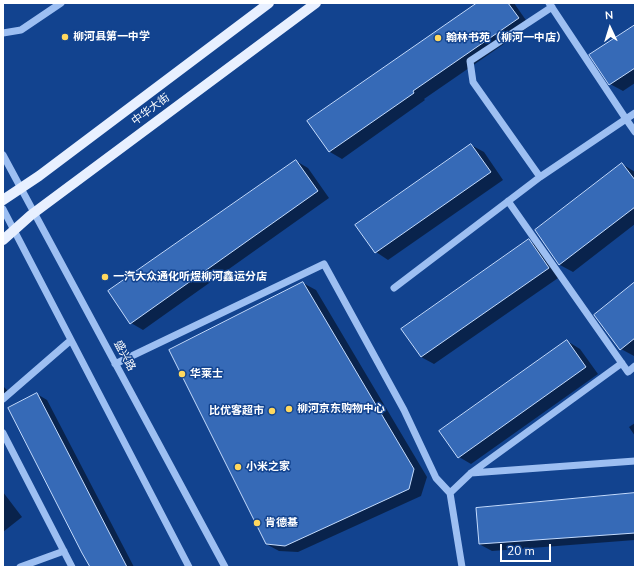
<!DOCTYPE html>
<meta charset="utf-8">
<style>
body{margin:0}
#map{position:relative;width:638px;height:570px;overflow:hidden;background:#12438f;font-family:"Nunito Sans",sans-serif}
canvas{display:block}
.frame{position:absolute;inset:0;border:4px solid #fff;pointer-events:none}
.north{position:absolute;left:590px;top:8px;width:40px;height:40px;-webkit-text-stroke:3px #12438f;paint-order:stroke;rotate:356deg;font-size:11px;font-weight:700;line-height:16px;text-align:center;color:#fff}
.north::after{content:'';display:block;margin:auto;width:14px;height:18px;background:#fff;clip-path:polygon(50% 0,100% 100%,50% 72%,0 100%)}
.scale{position:absolute;left:500px;top:544px;width:51px;height:18px;box-sizing:border-box;border:2px solid #fff;border-top:0;padding-left:5px;font-size:12px;line-height:14px;white-space:nowrap;color:#fff;-webkit-text-stroke:3px #12438f;paint-order:stroke}
</style>
<div id="map">
<canvas width="638" height="570"></canvas>
<div class="frame"></div>
<div class="north">N</div>
<div class="scale">20 m</div>
</div>
<script>
const c = document.querySelector('canvas').getContext('2d');
c.lineJoin = 'round';
function fill(path, color) { c.fillStyle = color; c.fill(path, 'evenodd'); }
function strokePath(path, color, width, dash) { c.strokeStyle = color; c.lineWidth = width; c.lineCap = dash ? 'butt' : 'round'; c.setLineDash(dash || []); c.stroke(path); }
function drawText(font, color, halo, rows, align = 'center') {
  c.font = font + ' "Nunito Sans","Noto Sans SC",sans-serif'; c.lineWidth = 3; c.setLineDash([]); c.textBaseline = 'middle'; c.strokeStyle = halo; c.fillStyle = color; for (const [text, x, y, turn = 0] of rows) {
    c.save(); c.translate(x, y); c.rotate((+turn || 0) * Math.PI / 180); c.textAlign = isNaN(turn) ? turn : align; if (halo) c.strokeText(text, 0, 0); c.fillText(text, 0, 0); c.restore();
  }
}
fill(new Path2D(`
 M478 3H514L530 26 424 99 425 100 342 159 330 152 308 122Z
 M635 26V83L623 91 610 84Z
 M471 145 484 152 503 180 388 260 376 252Z
 M296 161 308 168 329 198 143 330 131 323Z
 M622 164 635 172V224L573 272 560 265 536 230Z
 M529 241 542 248 561 276 434 364 421 357 402 329Z
 M303 283 316 290 427 477 421 496 298 552 279 551 266 544 170 350Z
 M635 284V355L634 356 621 349 595 315Z
 M567 341 580 349 598 374 471 464 459 457Z
 M3 386 11 394 3 401Z
 M37 394 47 400 134 567H90Z
 M635 423V436L629 427Z
 M3 492 22 517 3 532Z
 M635 493V540L492 551 479 544Z`), '#0007');
const building = new Path2D(`
 M477 3H508L519 18 413 91 414 93 329 152 307 121Z
 M635 25V68L609 85 589 55Z
 M471 144 491 172 375 253 355 225Z
 M296 160 318 191 130 324 108 291Z
 M622 163 635 180V207L559 265 535 230Z
 M529 239 549 268 421 357 401 329Z
 M303 282 414 469 409 489 285 546 266 544 169 350Z
 M635 282V338L620 350 594 315Z
 M567 340 586 367 458 458 439 431Z
 M37 393 64 445 127 567H90L82 553 8 408Z
 M635 493V533L479 544 476 508Z`);
fill(building, '#366ab7');
strokePath(building, '#c4dbfd', 1);
strokePath(new Path2D(`
 M3 33 21 30 61 3
 M635 113 626 119 635 132
 M3 155 225 567
 M540 177 473 82 470 61 552 7
 M508 201 628 372 635 366
 M3 209 189 567
 M394 288 540 177 626 119 549 3
 M115 364 324 264 404 410 436 478 450 493 462 567
 M3 399 71 340
 M3 433 72 567
 M471 473 635 461
 M450 493 471 473 622 363
 M20 567 64 551`), '#9dbff2', 7);
strokePath(new Path2D(`
 M3 200 39 176 269 3
 M3 240 31 215 316 3`), '#e8f0ff', 10);
for (const [x, y, r, color] of [
 [65,37,4,"#ffd85e"],
 [438,38,4,"#ffd85e"],
 [105,277,4,"#ffd85e"],
 [182,374,4,"#ffd85e"],
 [289,409,4,"#ffd85e"],
 [272,411,4,"#ffd85e"],
 [238,467,4,"#ffd85e"],
 [257,523,4,"#ffd85e"]
]) { const dot = new Path2D(); dot.arc(x, y, r, 0, 2 * Math.PI); c.fillStyle = color; c.fill(dot); strokePath(dot, '#12438f', 1.5); }
drawText('bold 11px', '#fff', '#12438f', [
 ["柳河县第一中学",73,37],
 ["翰林书苑（柳河一中店）",446,38],
 ["一汽大众通化听煜柳河鑫运分店",113,277],
 ["华莱士",190,374],
 ["柳河京东购物中心",297,409],
 ["比优客超市",264,411,"right"],
 ["小米之家",246,467],
 ["肯德基",265,523]
], 'left');
drawText('11px', '#fff', '#12438f', [
 ["中华大街",151,110,-37],
 ["盛兴路",124,356,62]
]);
</script>
